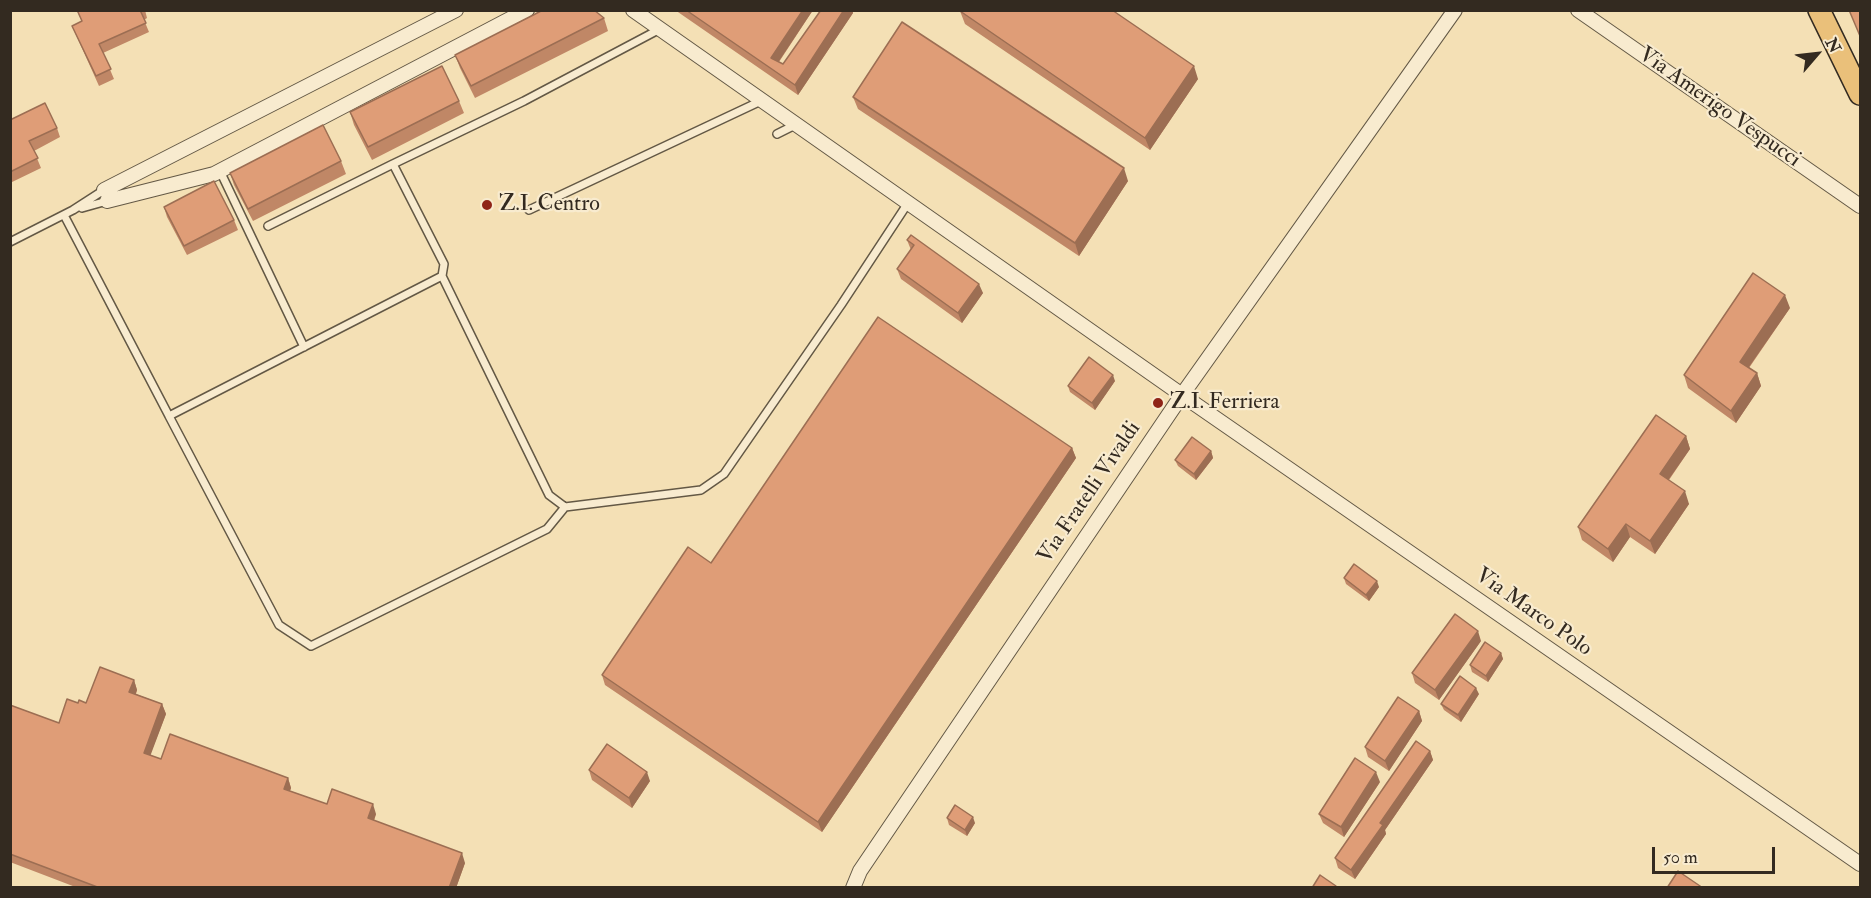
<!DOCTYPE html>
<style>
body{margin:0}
#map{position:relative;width:1871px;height:898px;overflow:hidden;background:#f4e0b5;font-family:"IM FELL Double Pica",serif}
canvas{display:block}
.frame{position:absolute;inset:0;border:12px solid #332a20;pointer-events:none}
.north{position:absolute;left:1787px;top:24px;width:60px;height:60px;-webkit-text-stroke:4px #f8ebcf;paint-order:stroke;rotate:62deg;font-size:16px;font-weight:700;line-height:24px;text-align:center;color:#332a20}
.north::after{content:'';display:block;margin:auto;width:21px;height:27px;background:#332a20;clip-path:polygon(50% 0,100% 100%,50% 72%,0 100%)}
.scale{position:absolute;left:1652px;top:847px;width:123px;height:27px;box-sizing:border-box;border:3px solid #332a20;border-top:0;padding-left:8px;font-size:18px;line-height:21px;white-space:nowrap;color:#332a20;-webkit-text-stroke:4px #f8ebcf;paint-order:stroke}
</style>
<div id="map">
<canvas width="1871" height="898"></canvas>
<div class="frame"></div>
<div class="north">N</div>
<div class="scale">50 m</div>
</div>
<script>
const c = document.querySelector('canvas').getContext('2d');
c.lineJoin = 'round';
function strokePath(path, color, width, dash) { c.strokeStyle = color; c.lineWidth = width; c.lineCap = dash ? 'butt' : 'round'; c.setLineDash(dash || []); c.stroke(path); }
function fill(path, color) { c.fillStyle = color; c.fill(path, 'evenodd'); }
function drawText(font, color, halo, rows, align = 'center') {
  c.font = font + ' "IM FELL Double Pica",serif'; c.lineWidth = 4.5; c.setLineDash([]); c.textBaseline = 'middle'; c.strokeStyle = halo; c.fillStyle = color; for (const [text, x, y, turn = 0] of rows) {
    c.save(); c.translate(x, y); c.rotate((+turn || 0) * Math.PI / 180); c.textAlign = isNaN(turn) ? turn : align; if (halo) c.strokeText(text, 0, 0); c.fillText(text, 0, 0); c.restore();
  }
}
const lane = new Path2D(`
 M777 134 797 124
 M393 164 524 101 660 29
 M220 171 304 347
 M82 208 107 201
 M529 210 763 100
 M64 215 169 416 442 276 549 495 565 507 701 490 724 474 841 305 908 203
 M268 226 393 164 444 264 442 276
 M10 242 73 210 104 190
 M169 416 279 625 311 646 547 529 565 507`);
const street = new Path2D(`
 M633 10 1182 395 1860 864
 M1578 10 1860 206
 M104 190 456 10
 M107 201 214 174 527 10
 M853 888 860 871 1182 395 1455 10`);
const primary = new Path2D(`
 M1819 10 1860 94`);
strokePath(lane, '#635845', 10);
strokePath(street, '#635845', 16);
strokePath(primary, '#332a20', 24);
strokePath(lane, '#f8ebcf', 7);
strokePath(street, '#f8ebcf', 14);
strokePath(primary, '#eac07a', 21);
fill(new Path2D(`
 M77 10H145L147 18 144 20 149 32 103 53 114 79 99 86 72 26 82 22Z
 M675 10H813L779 62 783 64 821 10H852L853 13 798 95Z
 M960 11 1198 79 1150 150 965 24Z
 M604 18 608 31 475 98 460 68 455 55Z
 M853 97 1128 181 1079 256 858 109Z
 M459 101 464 113 372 160 354 125 350 112Z
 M10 120 57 128 60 137 34 151 41 168 10 183Z
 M341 161 346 174 253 221 234 185 230 173Z
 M164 207 234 220 238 230 187 255 167 217Z
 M907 240 983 293 962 323 901 279 897 269 911 250Z
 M1790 308 1749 368 1757 373 1761 386 1736 423 1688 388 1684 375Z
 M1115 381 1095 410 1070 392 1068 386Z
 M1686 436 1690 449 1669 480 1689 504 1655 554 1630 537 1613 562 1582 540 1578 527Z
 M1072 448 1076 458 822 832 605 685 602 675 711 563Z
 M1211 451 1213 458 1196 480 1178 466 1175 460Z
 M1344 578 1379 587 1369 601 1346 584Z
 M1481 641 1439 700 1415 683 1412 673Z
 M1501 653 1503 659 1488 682 1472 672 1470 665Z
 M134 680 137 690 136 694 162 704 166 714 150 755 161 759 288 778 291 788 290 791 327 804 376 814 374 821 465 863 456 888H78L10 862V705L59 723 78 703H86Z
 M1479 694 1461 722 1444 710 1441 704Z
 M1419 711 1422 721 1389 771 1368 757 1365 747Z
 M1430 751 1433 760 1385 830 1386 834 1355 879 1338 868 1335 858Z
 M589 770 650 781 632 808 592 780Z
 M1380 782 1344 837 1323 823 1319 814Z
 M947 818 975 823 967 836 949 825Z`), '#c08766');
fill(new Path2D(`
 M803 10H813L775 67 771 58Z
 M844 10H852L853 13 798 95 795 85Z
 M1194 66 1198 79 1150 150 1145 138Z
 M1124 168 1128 181 1079 256 1075 243Z
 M979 284 983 293 962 323 958 313Z
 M1785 295 1790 308 1744 374 1740 362Z
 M1757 373 1761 386 1736 423 1731 411Z
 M1113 375 1115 381 1095 410 1092 403Z
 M1686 436 1690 449 1664 486 1660 474Z
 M1072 448 1076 458 822 832 818 822Z
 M1211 451 1213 458 1196 480 1194 474Z
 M1685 491 1689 504 1655 554 1650 541Z
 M1626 524 1630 537 1613 562 1608 549Z
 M1377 581 1379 587 1369 601 1366 595Z
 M1478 631 1481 641 1439 700 1435 690Z
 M1501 653 1503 659 1488 682 1486 676Z
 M134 680 137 690 133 701 129 692Z
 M1476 688 1479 694 1461 722 1458 715Z
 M162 704 166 714 148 762 144 753Z
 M1419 711 1422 721 1389 771 1385 761Z
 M1430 751 1433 760 1385 830 1386 834 1355 879 1351 870 1380 823Z
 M647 772 650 781 632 808 629 798Z
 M1376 772 1380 782 1344 837 1341 827Z
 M288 778 291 788 287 798 284 789Z
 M373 804 376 814 371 828 368 818Z
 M973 817 975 823 967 836 965 830Z
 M462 853 465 863 456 888H449Z`), '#9c6e53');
const building = new Path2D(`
 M77 10H140L146 23 99 44 111 69 96 76 72 26 82 21Z
 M543 10H594L604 18 471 86 455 55Z
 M686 10H803L771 58 783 64 821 10H844L795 85Z
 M961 10H1112L1194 66 1145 138 960 11Z
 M1849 10H1860V36Z
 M902 22 1124 168 1075 243 853 97Z
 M442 66 459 101 368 147 350 112Z
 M45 103 57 128 29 141 38 158 10 172V120Z
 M323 125 341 161 248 209 230 173Z
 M214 181 234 220 184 246 164 207Z
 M911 235 979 284 958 313 897 269 914 245 907 240Z
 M1753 273 1785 295 1740 362 1757 373 1731 411 1684 375Z
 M878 317 1072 448 818 822 602 675 688 547 711 563Z
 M1089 357 1113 375 1092 403 1068 386Z
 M1656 415 1686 436 1660 474 1685 491 1650 541 1626 524 1608 549 1578 527Z
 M1192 437 1211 451 1194 474 1175 460Z
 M1354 564 1377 581 1366 595 1344 578Z
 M1455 614 1478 631 1435 690 1412 673Z
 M1485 642 1501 653 1486 676 1470 665Z
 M100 667 134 680 129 692 162 704 144 753 161 759 170 734 288 778 284 789 327 804 332 789 373 804 368 818 462 853 449 888H100L10 854V705L59 723 67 699 78 703 79 700 86 703Z
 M1460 676 1476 688 1458 715 1441 704Z
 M1398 697 1419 711 1385 761 1365 747Z
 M1416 741 1430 751 1380 823 1383 825 1351 870 1335 858Z
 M607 744 647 772 629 798 589 770Z
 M1355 758 1376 772 1341 827 1319 814Z
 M955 805 973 817 965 830 947 818Z
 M1678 871 1703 888H1667Z
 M1320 875 1336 886 1335 888H1312Z`);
fill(building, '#df9d77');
strokePath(building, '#9c6e53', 1.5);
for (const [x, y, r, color] of [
 [487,205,6,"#8f2418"],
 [1158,403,6,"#8f2418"]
]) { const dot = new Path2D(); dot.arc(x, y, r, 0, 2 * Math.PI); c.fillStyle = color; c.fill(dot); strokePath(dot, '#f8ebcf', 2); }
drawText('22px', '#332a20', '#f8ebcf', [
 ["Via Amerigo Vespucci",1719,108,35],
 ["Via Fratelli Vivaldi",1090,493,-56],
 ["Via Marco Polo",1533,613,35]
]);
drawText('22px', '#332a20', '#f8ebcf', [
 ["Z.I. Centro",499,205],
 ["Z.I. Ferriera",1170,403]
], 'left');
</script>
